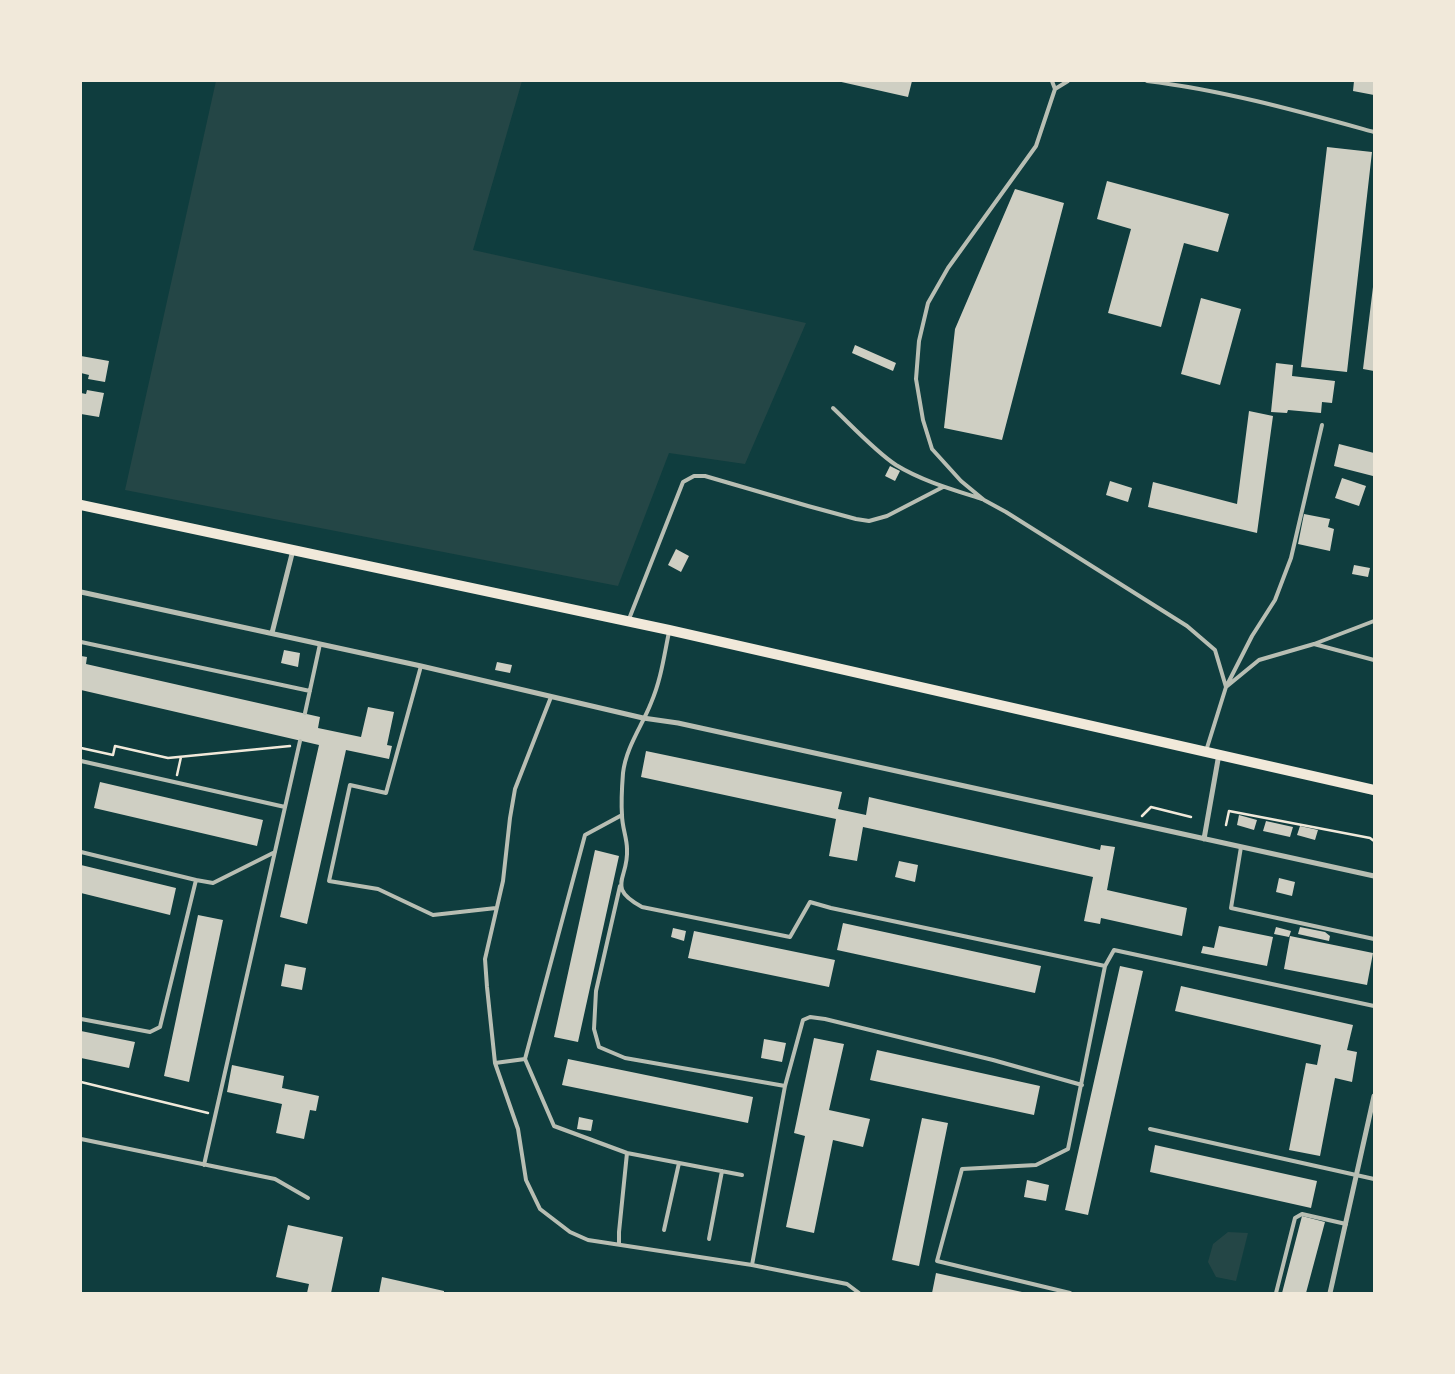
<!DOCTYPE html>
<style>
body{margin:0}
#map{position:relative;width:1455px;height:1374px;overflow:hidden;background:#0f3d3e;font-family:Lato,sans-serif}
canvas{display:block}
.frame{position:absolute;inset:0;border:82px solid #f1e9da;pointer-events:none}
</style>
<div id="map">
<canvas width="1455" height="1374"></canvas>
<div class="frame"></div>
</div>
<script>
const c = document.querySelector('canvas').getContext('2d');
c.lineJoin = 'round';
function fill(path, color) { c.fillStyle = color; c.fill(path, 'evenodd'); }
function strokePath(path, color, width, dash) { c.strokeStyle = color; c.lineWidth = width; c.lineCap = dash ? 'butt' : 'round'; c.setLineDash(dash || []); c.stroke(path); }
fill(new Path2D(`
 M216 81H522L473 250 806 323 745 464 669 453 618 586 125 490Z
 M1228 1232 1248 1233 1236 1281 1216 1277 1208 1262 1213 1244Z`), '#244646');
fill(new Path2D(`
 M837 81H912L908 97Z
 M1354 81H1374V95L1353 91Z
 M1327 147 1372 152 1347 372 1301 367Z
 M1107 181 1229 214 1218 252 1184 243 1161 327 1108 313 1131 229 1097 219Z
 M1015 189 1064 203 1002 440 944 428 955 329Z
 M1373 287H1374V371L1363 369Z
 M1201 298 1241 309 1220 385 1181 374Z
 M855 345 896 363 893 371 852 353Z
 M81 356 109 361 105 382 88 379 89 375 81 373Z
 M1276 363 1293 365 1292 376 1335 381 1332 403 1322 402 1321 413 1288 410 1287 413 1271 412Z
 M87 390 104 393 99 417 81 414V393L86 394Z
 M1249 411 1273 416 1257 533 1148 507 1153 482 1237 504Z
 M1339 444 1374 453 1373 476 1334 466Z
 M890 466 900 471 895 481 885 476Z
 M1342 478 1366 486 1359 506 1335 498Z
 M1110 481 1132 488 1128 502 1106 495Z
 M1304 514 1330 519 1328 527 1334 529 1330 551 1298 544Z
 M676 549 689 556 681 572 668 565Z
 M1354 565 1370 568 1368 577 1352 574Z
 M284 650 300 653 298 667 281 663Z
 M81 656 87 657 86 664 320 717 318 728 361 737 368 707 394 712 387 745 392 746 389 759 346 750 307 924 280 917 319 745 81 690Z
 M497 662 512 665 510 673 495 670Z
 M646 751 842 792 838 809 866 815 869 797 1100 850 1101 845 1115 847 1107 890 1187 908 1182 936 1101 918 1100 924 1084 921 1093 877 863 827 857 861 829 856 836 819 641 777Z
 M100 782 263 820 257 846 94 808Z
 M1239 815 1257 820 1254 830 1237 825Z
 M1266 821 1293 827 1290 837 1263 831Z
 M1300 826 1318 830 1315 840 1297 835Z
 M595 850 619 856 578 1042 554 1037Z
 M899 861 918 865 915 882 895 877Z
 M81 865 176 888 170 915 81 893Z
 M1279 878 1295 882 1292 896 1276 892Z
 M198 915 223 920 189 1082 164 1076Z
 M843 923 1041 966 1035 993 837 950Z
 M1219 926 1273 937 1267 966 1201 953 1203 946 1214 948Z
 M1276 927 1291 931 1289 937 1274 934Z
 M1300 927 1325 932 1330 936 1329 941 1298 934Z
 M673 928 686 931 684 941 671 937Z
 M694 931 835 960 829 987 688 958Z
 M1290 936 1373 953 1367 985 1284 969Z
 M285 964 306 968 302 990 281 986Z
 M1120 966 1143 971 1088 1215 1065 1210Z
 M1181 986 1353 1025 1347 1050 1357 1052 1352 1082 1335 1078 1320 1156 1289 1150 1306 1063 1317 1065 1321 1045 1175 1011Z
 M81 1031 135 1042 129 1068 81 1058Z
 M814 1038 844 1044 829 1110 870 1119 863 1147 833 1140 814 1233 786 1227 805 1136 794 1133Z
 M764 1039 786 1043 782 1062 761 1058Z
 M877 1050 1040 1086 1034 1115 870 1080Z
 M568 1059 753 1097 748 1123 562 1085Z
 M232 1065 284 1076 282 1088 319 1096 316 1111 310 1110 304 1139 276 1133 282 1104 227 1092Z
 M579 1117 593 1120 591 1131 577 1129Z
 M922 1118 948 1123 919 1266 892 1260Z
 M1155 1145 1317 1181 1311 1208 1150 1172Z
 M1027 1180 1049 1185 1046 1201 1024 1197Z
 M1302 1216 1325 1222 1306 1293H1282Z
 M288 1225 343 1237 331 1293H307L309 1284 276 1277Z
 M936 1273 1022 1292 1021 1293H932Z
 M382 1277 444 1291V1293H379Z`), '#cfcfc3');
strokePath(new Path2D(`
 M81 748 113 755 115 746 168 758 290 746
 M177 775 181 757
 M1142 816 1151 807 1191 817
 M1226 825 1229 811 1370 838 1374 841
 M81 1082 208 1113`), '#f1e9da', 2.5);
strokePath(new Path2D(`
 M1052 81 1055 89
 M1068 81 1055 89 1036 146 948 268 928 303 919 341 916 379 923 420 932 449 961 481 984 500 1006 512 1187 626 1215 650 1226 687 1252 636 1275 600 1291 558 1322 425
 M1147 81C1223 90 1301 112 1374 132
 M833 408C851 425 876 452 896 465 922 481 954 490 982 499
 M629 619 683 482 694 476H705L808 506 856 519 869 521 887 516 943 487
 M669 632C664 656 661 680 651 703 642 726 626 747 623 773 622 786 621 802 622 815 622 827 627 838 627 849 629 879 605 887 642 907L790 937 810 902 831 908 1105 966
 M81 642 310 691
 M1314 644 1374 621
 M421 666 386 793 350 785 329 881 378 889 433 915 496 908
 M551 697 515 789 510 818 503 881 485 959 487 987 495 1063 518 1129 526 1180 540 1209 570 1232 588 1240 752 1265 847 1284 859 1293
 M305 713 320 644
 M1206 751 1226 687 1259 660 1314 644 1374 660
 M81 761 285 807
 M1241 847 1231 908 1374 939
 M81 852 196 880 213 883 275 852
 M620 886 596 991 594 1029 599 1047 625 1058 785 1086
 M81 1019 150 1032 160 1027 196 880
 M525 1059 554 1126 627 1153 742 1175
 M495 1063 525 1059 585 835 622 815
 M1150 1129 1374 1179
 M81 1139 275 1179 308 1198
 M204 1165 300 741
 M664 1230 679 1163
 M709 1239 722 1171
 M619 1244V1232L627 1153
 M752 1265 785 1086 803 1020 810 1017 825 1019 993 1060 1082 1085
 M1070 1293 937 1261 962 1169 1036 1165 1068 1149 1105 966 1114 950 1374 1006
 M1276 1293 1295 1218 1302 1214 1346 1224`), '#b8beb3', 4);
strokePath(new Path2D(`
 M81 592 421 666 643 718 678 723 1374 876
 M272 633 293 550
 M1204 839 1219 754
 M1330 1293 1374 1096`), '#b8beb3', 5);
strokePath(new Path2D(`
 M81 505 669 630 1374 790`), '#f1e9da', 10);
</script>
